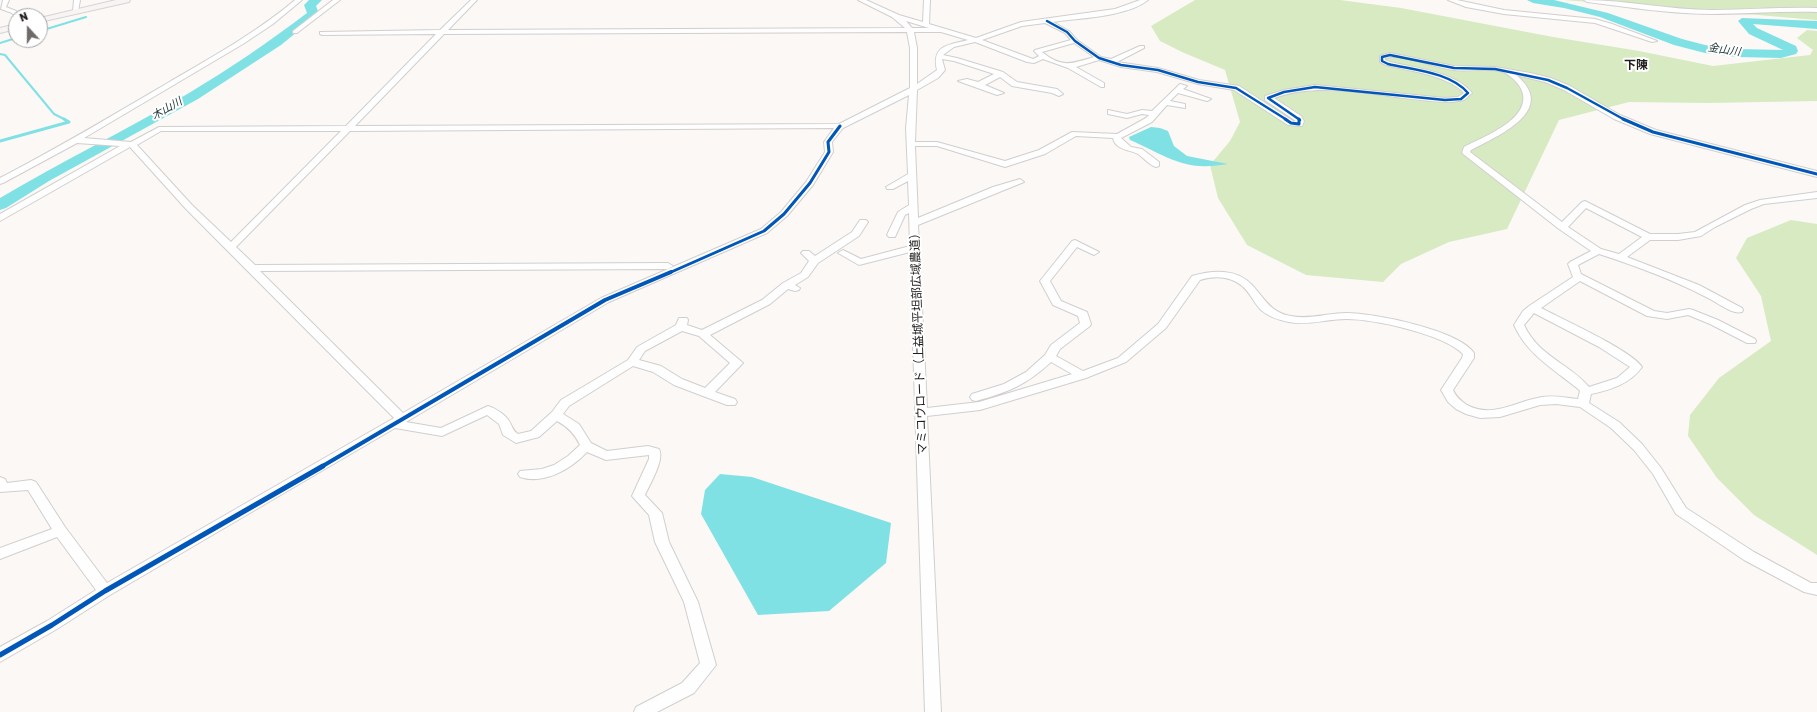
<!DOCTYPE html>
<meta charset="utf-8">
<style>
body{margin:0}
#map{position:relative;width:1817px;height:712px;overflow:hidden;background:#fbf8f6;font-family:Rubik,sans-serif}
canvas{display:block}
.north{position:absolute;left:8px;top:8px;width:40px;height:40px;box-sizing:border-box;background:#fff;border:1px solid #a6a5a5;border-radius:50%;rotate:339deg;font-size:11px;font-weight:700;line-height:16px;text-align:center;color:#201e1d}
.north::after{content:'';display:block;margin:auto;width:14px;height:18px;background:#6d6a69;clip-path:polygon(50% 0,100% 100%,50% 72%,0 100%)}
</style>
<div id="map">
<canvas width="1817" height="712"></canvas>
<div class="north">N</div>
</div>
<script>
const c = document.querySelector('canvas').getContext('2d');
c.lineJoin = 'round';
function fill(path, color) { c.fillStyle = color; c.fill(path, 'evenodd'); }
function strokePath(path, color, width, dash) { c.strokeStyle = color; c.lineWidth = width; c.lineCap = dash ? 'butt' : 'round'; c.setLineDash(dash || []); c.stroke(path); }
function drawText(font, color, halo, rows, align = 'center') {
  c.font = font + ' Rubik,"Noto Sans JP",sans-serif'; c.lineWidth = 4; c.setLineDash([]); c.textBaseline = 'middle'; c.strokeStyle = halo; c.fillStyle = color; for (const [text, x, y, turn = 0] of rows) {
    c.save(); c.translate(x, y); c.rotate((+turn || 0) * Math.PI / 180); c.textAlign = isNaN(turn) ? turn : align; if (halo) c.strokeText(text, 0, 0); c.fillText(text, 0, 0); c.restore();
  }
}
fill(new Path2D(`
 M1195 0H1340L1401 8 1553 37 1639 51 1713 66 1810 55 1813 50 1797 38 1807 30 1817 31V101L1708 103 1629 102 1559 120 1507 229 1449 242 1401 264 1383 282 1306 275 1247 245 1218 198 1210 165 1230 141 1240 122 1225 70 1182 52 1160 41 1151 26Z
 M1564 0H1817V20L1734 13 1714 14 1645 4 1602 3Z
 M1791 220 1817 224V555L1754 515 1717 478 1688 436 1690 415 1719 378 1771 341 1761 296 1736 258 1747 238Z`), '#d7eac2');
fill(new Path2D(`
 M1151 127 1160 128 1168 131 1174 146 1187 156 1228 164C1219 165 1209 167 1200 166 1175 165 1152 149 1130 140L1129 137Z
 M720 474 752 477 891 523 886 563 829 611 758 615 701 514 705 490Z`), '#80e1e5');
strokePath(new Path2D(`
 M40 31 86 17
 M0 43 16 38
 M0 54 5 55 54 114 66 120`), '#80e1e5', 2);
strokePath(new Path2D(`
 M0 141 69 122 64 119`), '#80e1e5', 3);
fill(new Path2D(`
 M309 0H322L316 6 319 14 281 45 198 99 49 181 6 208 0 210V198C62 161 127 130 189 93 229 69 269 42 307 13L304 5Z
 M1527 0H1554L1608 13 1682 39 1705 45 1737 49 1783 50 1749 34 1738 21 1742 18 1817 21V29L1753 24 1757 28 1796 46 1798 51 1796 54 1781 58 1737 57 1705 53 1674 45 1600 17 1564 8 1533 3Z`), '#80e1e5');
const minor = new Path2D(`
 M3 0H9L6 7 16 11 20 16 15 17 12 13 1 9Z
 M74 0H80L78 12 73 11Z
 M295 0H302L273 24 243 44 84 138 131 142 159 127 346 126 436 34 322 35 320 34V32L440 30 471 0H477L448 30 905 28 892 17 858 0H866L899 15 923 22 924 0H930L929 24 976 38 1021 22 1115 9 1140 0H1148C1127 17 1079 18 1053 22L1069 31 1077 40 1101 57 1111 59 1140 46H1144V48L1117 62 1158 68 1199 80 1239 86 1293 121H1296L1265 100V96L1284 90 1315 85 1445 98 1458 97 1464 93C1448 75 1408 71 1386 65L1380 62V56L1390 53 1454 66 1495 67 1530 73 1551 78 1570 86 1620 115 1656 130 1817 171V177L1650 134 1614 119 1564 90 1545 82 1516 75C1559 110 1498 136 1471 150L1470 152 1562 222 1582 202 1585 201 1650 234H1678L1695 232 1745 205 1760 200 1817 192V198L1764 204 1751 209 1715 227 1701 236 1678 240H1650L1627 257 1699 285 1742 308 1743 310 1742 312C1732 315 1717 302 1708 298 1674 280 1636 266 1599 254L1578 265 1581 274 1654 311 1667 313 1689 309 1693 310 1718 320 1755 339 1756 341 1755 343H1747L1710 324 1688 315 1667 319 1647 316 1580 281 1541 308C1562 319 1631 350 1642 367 1630 384 1610 390 1591 394L1589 403 1619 422 1642 444 1661 468 1686 508 1754 552 1811 583H1817V595L1804 592 1744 560 1676 514 1653 474 1634 450 1611 428 1580 407 1556 404 1540 405 1500 417 1480 418 1466 414 1456 409 1448 402 1441 390 1462 358 1463 354C1443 334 1374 319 1346 319 1327 319 1308 326 1289 322 1279 320 1269 317 1261 310 1255 304 1252 297 1247 291 1235 276 1216 275 1200 280L1166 328 1126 362 1086 378 980 410 927 416 941 712H925L910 252 859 265 838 253 843 250 861 259 910 246 909 213 905 215 895 237H889L887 235 898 212 909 205 908 181 893 189H887L886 187 908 174 906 128 909 95 843 128 832 142 833 152 813 185 787 216 767 233 609 302 406 422 441 428 488 406C495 408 506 415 509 421 513 427 512 430 518 434L531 431 552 412 561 400 628 360 637 347 676 325 679 318H687L688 320 687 325 702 330 762 300 783 283 801 273 809 261 801 253 803 251H809L815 256 852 232 860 220H866L868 222 859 236 818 263 808 277 795 285 800 288 799 290 795 291 788 289 770 304 710 335 743 363 715 392 735 399 737 402 735 405H727L703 396 674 385 653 372 633 366 569 406 563 414 579 424 591 443 607 451 648 446 659 449C665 459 650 484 645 495L662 513 669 542 698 602 716 665 694 693 657 712H634L636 707 682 683 700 663 684 602 655 542 649 515 632 496 649 459V455L606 460 587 452C571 469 544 485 520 477L518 474 520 471 542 469 554 465 568 456 580 445C575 434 568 427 557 421L539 437 516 443 503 435 499 424 487 415 442 436 395 428 110 595 57 629 0 662V647L47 621 96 590 57 537 0 559V548L52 529 28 490 0 492V477L5 479 7 483 31 480 36 482 65 527 107 583 394 418 186 209 130 147 0 221V214L120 146 77 143 3 183 0 184V178C58 148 115 114 171 81 214 56 257 32 295 0ZM906 21 929 28H912ZM1045 23 1065 33 1071 40 1035 50 1034 51 1039 56 1033 59 982 40 1022 26ZM907 32 910 48V88L839 124 355 126 444 34ZM914 32H941L968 40C949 45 931 45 937 70L917 84V48ZM975 42 1027 62 1034 63 1043 59 1068 68 1101 87H1104V83L1076 67 1099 60 1121 67 1157 72 1198 84 1234 90 1288 125 1302 126 1304 121 1301 116 1274 98C1328 78 1395 102 1452 102L1464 100 1472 93C1456 72 1415 68 1390 62L1385 60V58C1405 53 1434 68 1454 70 1469 72 1488 67 1503 72 1510 75 1519 83 1522 91 1532 119 1483 137 1464 147L1462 153 1559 229 1591 251 1570 262 1568 264 1573 277 1529 306 1523 311 1514 325C1527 354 1553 369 1577 388L1580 391 1578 399C1566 398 1554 395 1542 397 1516 401 1493 419 1467 405 1461 401 1456 397 1453 390L1474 358V353C1459 330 1374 313 1346 313 1328 313 1309 320 1291 316 1271 313 1265 299 1252 285 1237 268 1212 270 1192 276L1158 324 1118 358 1083 371 1056 356 1060 349 1090 326 1091 324 1087 312 1061 301 1050 281 1077 247 1094 255 1099 252 1075 240 1072 241 1040 281 1053 305 1078 316 1080 323 1051 345 1045 355 1026 372 1004 384 972 394 970 397 972 400 976 401C1009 392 1026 385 1051 362L1072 374 979 402 927 408 918 225 1024 182 1020 179 993 187 918 218 915 146H937L1005 167 1045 154 1076 136 1113 138C1115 150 1131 150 1138 154 1144 158 1149 165 1156 167L1159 166V162L1142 149 1131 147 1121 138 1152 122 1167 105 1185 108V104L1170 101 1178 93 1207 101 1211 99 1183 89 1187 86 1180 84 1152 111 1142 110 1127 114 1108 110V114L1127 118 1142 114 1149 115 1146 118 1117 134 1072 132 1039 150 1005 161 937 142H915L917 90 938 78 945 70 942 59 954 61 994 74 978 82 967 79 958 81 997 95 1004 93 985 85 1000 77 1012 86 1052 93 1059 96 1063 94 1057 89 1017 82 1003 72 957 58 943 55 954 47ZM1074 43 1094 57C1071 64 1062 68 1042 52ZM834 128 824 142 825 152 806 182 781 212 761 229 601 298 403 413 260 271 668 269 673 266 668 263 255 265 236 247 350 131ZM161 131H341L231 242 192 205 137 145ZM1586 208 1642 237 1619 254 1601 249 1568 227ZM1534 313 1599 347 1630 367 1617 378 1589 387C1569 363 1539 357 1524 325ZM682 331 699 336 730 363 705 388 682 379 661 366 639 360 645 351Z
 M333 0H340L297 33H293V31Z
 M1448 0H1457L1504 10 1595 19 1612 24 1657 41 1652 42 1595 23 1504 14 1466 7Z
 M1584 0C1627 0 1669 10 1713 10 1747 10 1782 7 1817 8V12C1782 11 1747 14 1712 14 1671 14 1628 7 1587 2Z`);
const major = new Path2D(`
 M116 0H130L129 2 40 22V18Z
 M16 24V29L0 33V28Z`);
strokePath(minor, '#d1cfce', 2);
strokePath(major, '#d5d4d3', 2);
fill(minor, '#fefefe');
fill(major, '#f9f4f4');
strokePath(new Path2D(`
 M1047 21 1067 32 1075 41 1099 58 1121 65 1158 70 1198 82 1236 88 1287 120
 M1300 120 1268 98 1284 92 1315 87 1445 100 1461 99 1468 93C1450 72 1413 70 1388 64L1382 61V57L1390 55 1454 68 1495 69 1548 80 1567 88 1625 120`), '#0057b8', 2.5);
strokePath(new Path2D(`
 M1285 119 1291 123 1299 124V119
 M1623 119 1653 132 1817 174
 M669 273 764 231 784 214 810 183 829 152 828 142 840 126`), '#0057b8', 3);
strokePath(new Path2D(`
 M321 467 605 300 671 272`), '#0057b8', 4);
strokePath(new Path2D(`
 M0 655 52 625 105 591 323 466`), '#0057b8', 5);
drawText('italic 11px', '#22393a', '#fff', [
 ["金山川",1724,50,8],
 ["木山川",167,109,-30]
]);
drawText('bold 12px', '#201e1d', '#fff', [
 ["下陳",1636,66]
]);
drawText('12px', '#201e1d', '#fff', [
 ["マミコウロード（上益城平坦部広域農道）",919,341,-92]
]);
</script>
